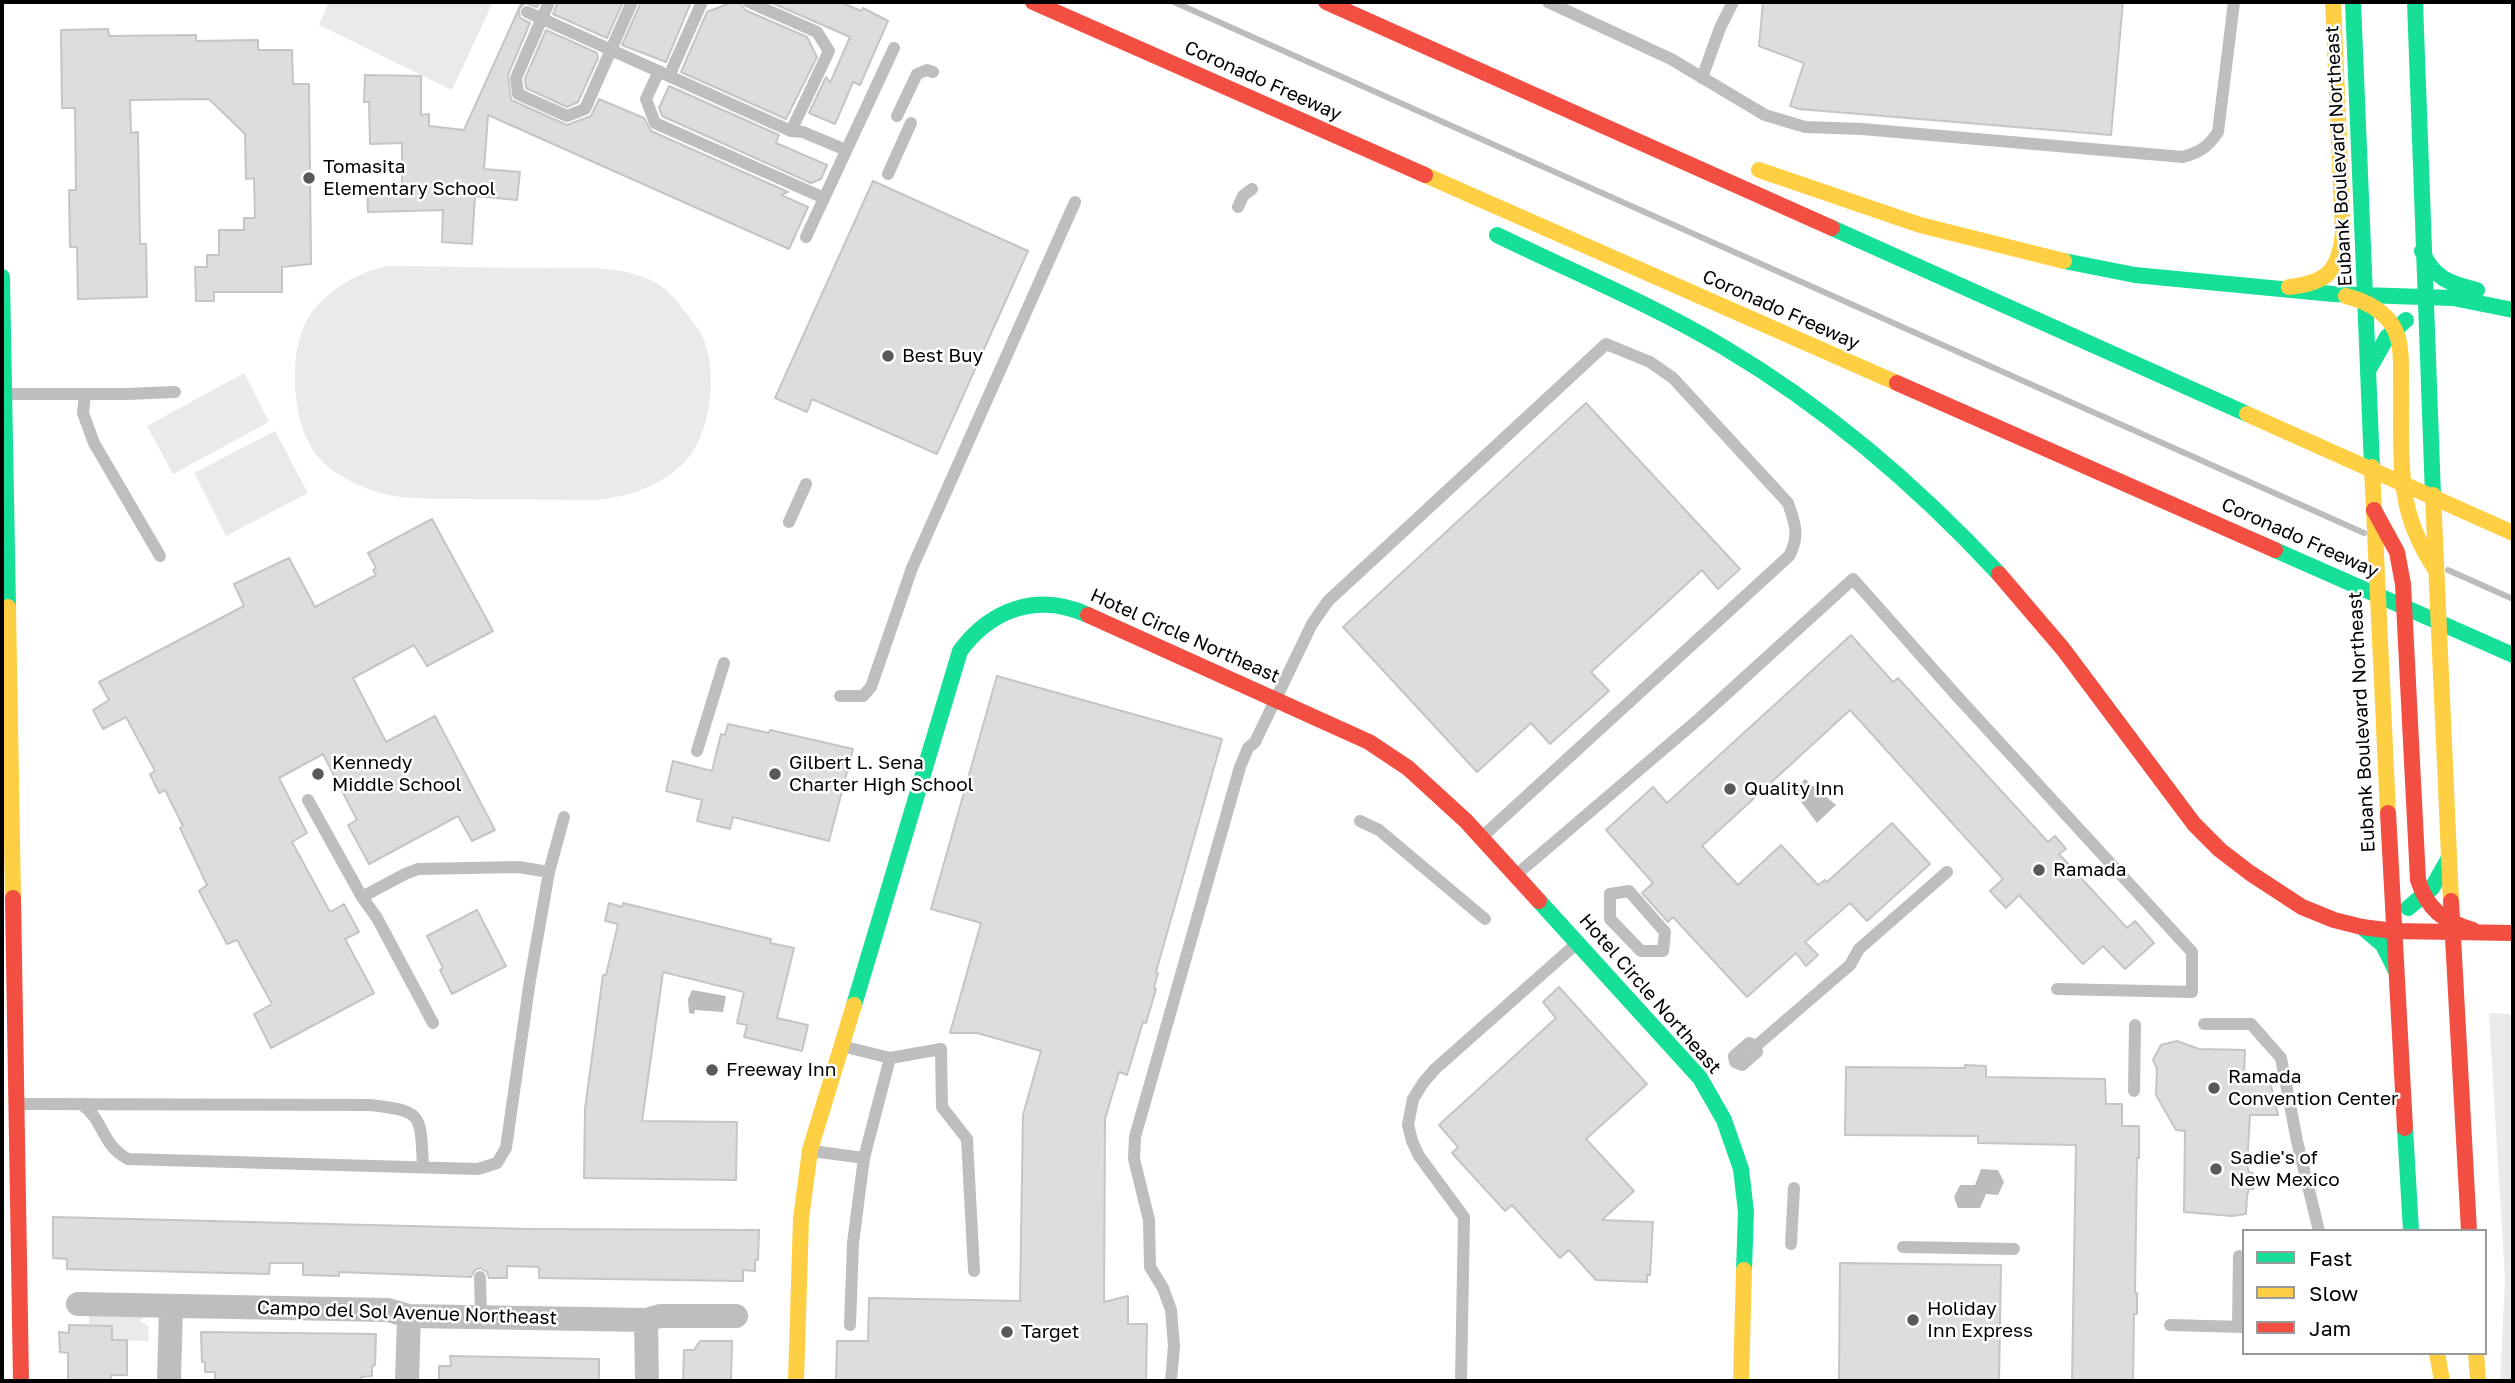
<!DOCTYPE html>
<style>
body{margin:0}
#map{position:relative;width:2515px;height:1383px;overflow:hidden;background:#fff;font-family:"Golos Text",sans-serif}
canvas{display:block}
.frame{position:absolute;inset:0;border:4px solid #000;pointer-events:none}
.legend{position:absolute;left:2242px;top:1229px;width:245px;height:126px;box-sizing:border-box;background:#fff;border:2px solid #999;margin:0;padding:9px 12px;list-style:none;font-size:21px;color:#000}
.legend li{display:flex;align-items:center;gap:14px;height:35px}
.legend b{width:35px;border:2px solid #999}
</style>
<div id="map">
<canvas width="2515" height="1383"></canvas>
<div class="frame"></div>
<ul class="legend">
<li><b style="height:9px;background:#16e098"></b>Fast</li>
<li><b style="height:9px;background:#ffcf43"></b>Slow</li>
<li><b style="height:9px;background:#f24e42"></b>Jam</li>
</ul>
</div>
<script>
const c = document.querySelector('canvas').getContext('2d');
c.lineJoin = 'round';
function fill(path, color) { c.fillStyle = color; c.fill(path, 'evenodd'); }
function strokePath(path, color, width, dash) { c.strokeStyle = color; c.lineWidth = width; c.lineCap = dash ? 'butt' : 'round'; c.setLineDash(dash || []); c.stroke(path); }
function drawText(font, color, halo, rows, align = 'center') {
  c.font = font + ' "Golos Text",sans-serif'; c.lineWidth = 5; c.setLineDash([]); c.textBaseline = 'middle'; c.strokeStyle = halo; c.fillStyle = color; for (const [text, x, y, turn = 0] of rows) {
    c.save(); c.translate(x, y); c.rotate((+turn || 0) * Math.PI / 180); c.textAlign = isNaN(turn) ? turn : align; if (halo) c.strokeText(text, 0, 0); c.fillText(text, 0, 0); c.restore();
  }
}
fill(new Path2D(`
 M329 2H493L452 90 319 25Z
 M386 266C436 266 486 268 536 268 572 269 612 264 646 278 666 286 674 297 687 314 691 320 696 326 700 332 718 363 712 420 694 450 673 483 625 500 588 500 549 500 510 499 471 499 434 498 396 502 361 486 343 478 325 468 313 450 291 417 287 345 312 312 332 287 356 274 386 266Z
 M244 373 269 422 173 474 147 426Z
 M275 431 308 493 226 536 194 473Z
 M2489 1013 2513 1014V1381H2500L2505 1280Z
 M89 1315 144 1317 140 1321 148 1326 149 1341 112 1340V1326H89Z`), '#eaeaea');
fill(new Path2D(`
 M1805 779 1836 805 1817 823 1793 791Z
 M692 990 726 996 723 1012 695 1010 694 1014 689 1013 688 999Z
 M1981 1169 1998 1170 2004 1182 1998 1195 1986 1194 1980 1208H1958L1954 1197 1960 1185H1975Z`), '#bcbcbc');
strokePath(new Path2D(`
 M1174 2 2364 533
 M2448 570 2513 599`), '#bcbcbc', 6);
const building = new Path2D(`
 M522 2H540L537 7 525 3 519 9 520 18 530 23 508 75 511 100 567 125 591 116 599 99 644 118 651 131 788 192 781 195 808 207 789 249 488 115 484 169 520 172 517 200 475 196 472 244 442 242 443 210 368 212 367 186 402 185V143L370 144 369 102H364L365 75 421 76V115L429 114V126L464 130Z
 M558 2H623L607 38 553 14Z
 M641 2H691L666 62 622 45Z
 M733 2H740L745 10 807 37 817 57 786 119 681 72 707 12Z
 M770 2H840L861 11 863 8 888 21 860 85 853 82 835 124 809 113 826 77 830 83 850 37Z
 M1763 2H2123L2111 135 1799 109 1790 106 1804 63 1759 46Z
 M108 29 109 36 196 35V41L258 40V50H292L293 84H309L311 264 282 267V292H214V301H196L195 267H207V255H219V230H244V218H255L254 178 246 179 245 134 209 99 130 100 131 133 138 132 140 244H146L147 297 78 299 77 247H70L69 190H76L75 108H62L61 30Z
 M546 30 597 53 598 58 578 102 567 107 526 88 525 79Z
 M669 86 779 135 776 143 827 165 821 179 811 183 662 116 659 108Z
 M873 181 1028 251 937 454 812 399 807 412 775 398Z
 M1586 403 1740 569 1718 589 1702 570 1591 672 1609 691 1550 744 1531 723 1477 772 1343 627Z
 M432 519 493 631 427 666 414 645 353 678 386 742 435 716 495 830 472 841 458 816 369 864 348 825 357 820 323 754 279 778 307 833 292 842 330 912 344 904 359 932 345 939 374 993 271 1048 254 1014 272 1004 237 940 227 944 199 891 207 885 180 828 183 826 165 790 159 793 150 774 155 771 126 717 103 729 93 710 109 700 99 682 244 606 234 584 289 558 315 607 376 575 373 570 376 568 368 553Z
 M1851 635 1893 682 1898 678 2048 842 2055 836 2066 849 2059 854 2127 928 2135 921 2154 943 2125 969 2103 946 2083 964 2019 895 2006 908 1990 891 2003 879 1850 710 1702 846 1738 885 1781 845 1818 885 1825 880 1827 882 1892 823 1930 864 1867 921 1850 903 1805 942 1818 955 1806 966 1796 953 1747 997 1673 917 1668 922 1642 893 1653 883 1606 830 1653 787 1667 803Z
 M997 676 1222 739 1156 972 1158 973 1154 988 1156 989 1146 1023 1143 1022 1127 1075 1119 1072 1105 1119 1104 1302 1128 1296V1324H1147L1146 1381H836L837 1341H868L869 1298 1020 1301 1023 1115 1041 1051 977 1033H950L981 923 931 909Z
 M728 724 769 733 770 730 853 749 829 841 733 817 730 829 697 821 702 800 666 791 673 761 712 771 721 734 725 735Z
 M609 903 622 907 623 903 771 939 770 943 794 948 777 1018 808 1025 802 1051 744 1037 747 1025 737 1023 744 992 663 972 642 1121 737 1122 736 1180 584 1178 585 1109 603 975H606L618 924 605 921Z
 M477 910 506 966 452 994 440 970 443 968 427 936Z
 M1559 987 1647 1084 1586 1139 1634 1191 1602 1220 1653 1222 1650 1275H1647V1282L1596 1280 1569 1250 1560 1258 1512 1205 1505 1211 1452 1153 1458 1147 1439 1125 1556 1018 1543 1002Z
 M2177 1041 2199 1049 2245 1050 2244 1073H2268L2278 1115H2250L2247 1166 2249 1172 2253 1173V1189H2249L2247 1196 2246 1214 2232 1216 2184 1212 2185 1131 2176 1130 2156 1095 2157 1069 2153 1060 2161 1045Z
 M1965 1065 1986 1066V1077L2105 1079 2106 1104H2122V1126H2139V1158H2137L2135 1293H2137V1314H2134L2133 1381H2072L2076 1145 1978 1143V1136L1845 1135 1846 1067 1965 1068Z
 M53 1217 528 1229 759 1230 758 1260H755V1271L743 1270V1281L539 1278V1267L507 1266V1278H489L487 1272 480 1268 475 1270 471 1277 339 1272V1276L303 1275V1263H270L269 1274 67 1269V1259L53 1258Z
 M1840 1263 2001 1265 1999 1381H1839Z
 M69 1325 112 1326V1340H127V1375H111V1381H68V1353L60 1352 59 1332 69 1333Z
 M201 1332 376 1334 375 1365 372 1366V1376L361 1377V1381H215V1372H205V1362H202Z
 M700 1341H732L731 1381H683L684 1350H694Z
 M450 1356 599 1359V1381H439V1366H451Z`);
fill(building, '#ddd');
strokePath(building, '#c5c5c5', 2);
strokePath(new Path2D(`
 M549 2 516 78 518 94 567 116 585 109 632 2
 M749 2 817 32 829 51 791 131
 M1548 2 1671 59 1765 115 1805 127 1862 129 2183 157C2200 152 2208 147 2218 132L2234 2
 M527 12 791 131 803 132 846 150
 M659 71 646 99 655 123 824 198
 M669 76 702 2
 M1702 78 1720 28 1733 2
 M897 116 917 74 927 70 933 72
 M888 174 911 123
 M1238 207 1243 196 1252 189
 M806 237 894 48
 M5 394H126L175 392
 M85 394 83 413 94 443 160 556
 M789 522 806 484
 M840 696H863L871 687 912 568 1075 202
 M697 751 724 663
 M308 800 362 897 377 918 433 1023
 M1360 821 1379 830 1485 919
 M1516 875 1700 718 1853 579 1956 695 2192 952V992L2057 989
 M1629 891 1665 932 1663 951H1641L1610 919V894Z
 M362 897 405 874 418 869 519 867 549 872
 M2204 1024H2251L2281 1058 2297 1141 2319 1231
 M842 1046 890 1058 941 1049 942 1107 967 1139 974 1271
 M1756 1046 1749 1043 1734 1056 1735 1062 1742 1065 1757 1052 1756 1046 1850 965 1859 949 1947 872
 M2134 1091 2135 1025
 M18 1104 370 1105C424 1111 420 1114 423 1166
 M81 1104C105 1120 100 1144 128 1159L478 1169 497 1163 506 1148 530 980 549 872 564 817
 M812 1151 864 1158
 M1791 1244 1794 1188
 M1903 1247 2014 1249
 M480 1277 481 1317
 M850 1325 853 1243 864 1158 890 1058
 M2170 1325 2244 1327
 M2238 1327 2239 1256
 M1171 1381 1174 1346 1171 1310 1163 1288 1150 1267 1149 1220 1134 1159 1135 1137 1240 767 1248 748 1255 742 1312 624 1328 601 1606 344 1650 362 1673 378 1788 503C1795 523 1800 536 1789 556L1483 836
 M1461 1381 1464 1217 1419 1156 1412 1141 1408 1125 1413 1099 1423 1083 1435 1069 1575 945`), '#bebebe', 12);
strokePath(new Path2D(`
 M78 1304 388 1310 409 1316 646 1320 660 1316H736
 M646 1320 647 1381
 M169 1381 171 1307
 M407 1381 409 1316`), '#bebebe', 24);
strokePath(new Path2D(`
 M2353 2 2372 467
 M2415 2 2433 495
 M1832 228 2247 414
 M1497 235C1573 272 1653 305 1725 348 1826 408 1920 489 1999 574
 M2422 251C2433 278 2450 284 2477 290
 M2064 261 2135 275 2333 294 2453 298 2513 310
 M2 277 8 607
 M2369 369 2387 337 2406 320
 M2275 550 2513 655
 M1539 901 1700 1078 1724 1120 1741 1169 1746 1212 1744 1270
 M2408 908 2432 888 2449 858
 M2362 927 2383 945 2395 969
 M854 1005 960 651C991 609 1038 592 1088 615
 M2405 1128 2411 1231`), '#16e098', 16);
strokePath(new Path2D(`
 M1759 170 1920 225 2064 261
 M1425 175 1897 383
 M2289 287C2327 283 2339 271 2343 233L2333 2
 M2346 296C2369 302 2391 314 2398 338 2402 352 2401 368 2401 381 2402 417 2399 454 2404 489 2408 520 2419 544 2435 569
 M2247 414 2513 533
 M2372 467 2388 813
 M2433 495 2451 901
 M8 607 13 898
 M2437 1353 2442 1381
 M2476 1353 2478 1381
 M796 1381 801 1219 810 1150 854 1005
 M1741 1381 1744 1270`), '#ffcf43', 16);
strokePath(new Path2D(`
 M1033 2 1425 175
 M1326 2 1832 228
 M1897 383 2275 550
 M2374 510 2397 552 2403 584 2418 880C2427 909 2444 922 2473 930
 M1999 574 2063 649 2194 824 2220 850 2250 873 2302 907 2334 920 2362 927 2394 931 2513 933
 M1088 615 1369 742 1408 768 1466 821 1539 901
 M2388 813 2405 1128
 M13 898 21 1381
 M2451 901 2469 1231`), '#f24e42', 16);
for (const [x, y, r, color] of [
 [309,178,7,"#595959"],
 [888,356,7,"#595959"],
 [318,774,7,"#595959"],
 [775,774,7,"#595959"],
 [1730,789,7,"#595959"],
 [2039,870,7,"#595959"],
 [712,1070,7,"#595959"],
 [2214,1088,7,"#595959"],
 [2216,1169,7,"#595959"],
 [1913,1320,7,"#595959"],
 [1007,1332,7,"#595959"]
]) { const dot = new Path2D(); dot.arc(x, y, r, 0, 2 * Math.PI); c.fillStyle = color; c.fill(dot); strokePath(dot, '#fff', 2.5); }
drawText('19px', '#000', '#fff', [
 ["Coronado Freeway",1263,81,24],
 ["Eubank Boulevard Northeast",2339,156,-93],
 ["Coronado Freeway",1781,310,24],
 ["Coronado Freeway",2300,538,24],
 ["Hotel Circle Northeast",1185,636,24],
 ["Eubank Boulevard Northeast",2362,722,-93],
 ["Hotel Circle Northeast",1650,994,49],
 ["Campo del Sol Avenue Northeast",407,1313,2]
]);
drawText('19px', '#000', '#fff', [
 ["Tomasita",323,167],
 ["Elementary School",323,189],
 ["Best Buy",902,356],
 ["Kennedy",332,763],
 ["Middle School",332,785],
 ["Gilbert L. Sena",789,763],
 ["Charter High School",789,785],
 ["Quality Inn",1744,789],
 ["Ramada",2053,870],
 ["Freeway Inn",726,1070],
 ["Ramada",2228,1077],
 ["Convention Center",2228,1099],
 ["Sadie's of",2230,1158],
 ["New Mexico",2230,1180],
 ["Holiday",1927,1309],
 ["Inn Express",1927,1331],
 ["Target",1021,1332]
], 'left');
</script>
